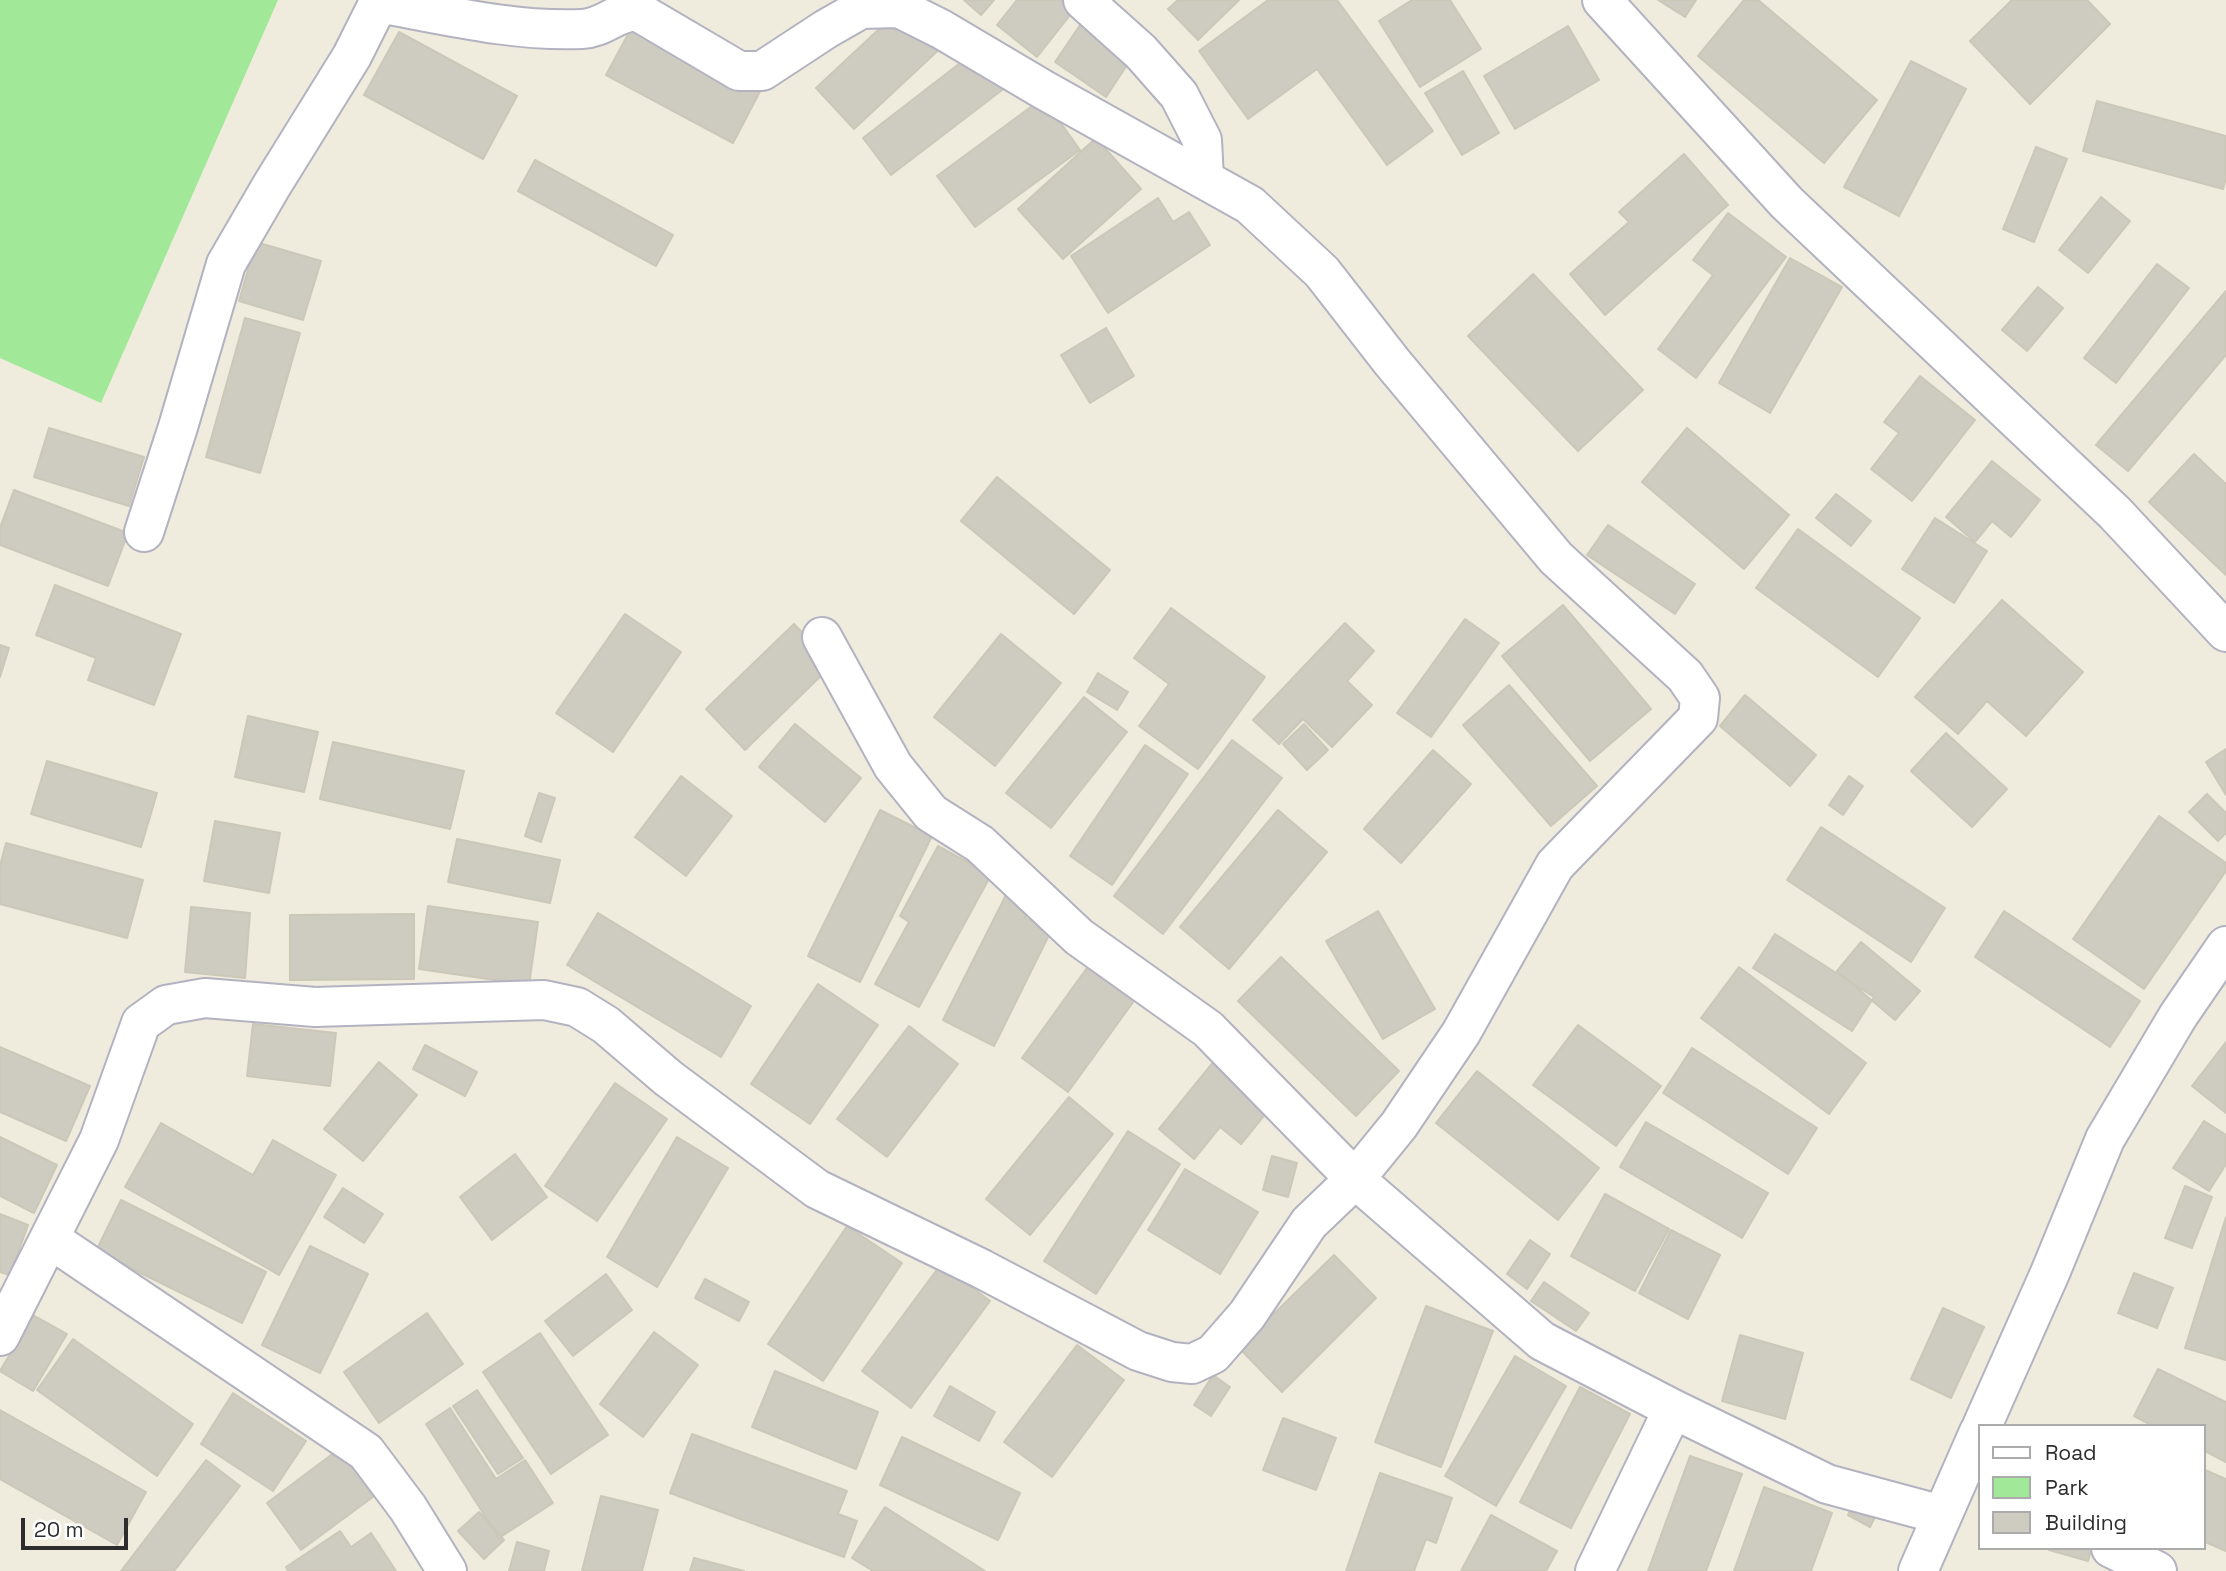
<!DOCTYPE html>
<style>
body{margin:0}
#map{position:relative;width:2226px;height:1571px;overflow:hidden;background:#efecde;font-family:"Space Grotesk",sans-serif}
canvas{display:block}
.legend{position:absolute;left:1978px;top:1424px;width:228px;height:126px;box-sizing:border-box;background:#fff;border:2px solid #ababab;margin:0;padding:9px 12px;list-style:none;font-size:21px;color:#2d2d2d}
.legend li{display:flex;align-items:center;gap:14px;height:35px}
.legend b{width:35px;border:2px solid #ababab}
.scale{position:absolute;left:21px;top:1518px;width:107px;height:32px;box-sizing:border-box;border:4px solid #2d2d2d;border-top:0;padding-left:9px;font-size:21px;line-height:24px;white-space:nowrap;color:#2d2d2d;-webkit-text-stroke:5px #fff;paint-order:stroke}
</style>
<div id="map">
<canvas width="2226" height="1571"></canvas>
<ul class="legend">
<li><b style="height:9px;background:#fff"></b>Road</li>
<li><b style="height:19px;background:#a1e998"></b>Park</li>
<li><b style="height:19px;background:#cecbc1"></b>Building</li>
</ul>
<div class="scale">20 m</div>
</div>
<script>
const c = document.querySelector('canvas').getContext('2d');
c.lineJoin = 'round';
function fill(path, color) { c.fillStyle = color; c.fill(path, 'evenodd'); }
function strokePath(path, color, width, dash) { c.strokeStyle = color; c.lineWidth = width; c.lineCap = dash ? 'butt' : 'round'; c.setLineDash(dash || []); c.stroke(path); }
fill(new Path2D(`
 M0 0H278L101 403 0 358Z`), '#a1e998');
const building = new Path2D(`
 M964 0H994L981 15Z
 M1017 0H1082L1037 57 997 25Z
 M1178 0H1239L1198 40 1168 9Z
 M1268 0H1337L1433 131 1387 165 1317 69 1248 119 1199 51Z
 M1412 0H1450L1481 49 1420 87 1379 21Z
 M1658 0H1696L1685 17Z
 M1744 0H1758L1877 100 1824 163 1698 56Z
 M2012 0H2087L2110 24 2030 104 1970 41Z
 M908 2 946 43 854 129 816 88Z
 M1091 9 1141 44 1106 97 1055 62Z
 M639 14 765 82 733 143 606 75Z
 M1568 26 1599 80 1515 129 1484 76Z
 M399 32 517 96 483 159 364 95Z
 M977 50 1006 87 891 175 863 138Z
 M1911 61 1966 89 1899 216 1844 187Z
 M1463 71 1499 133 1462 155 1425 93Z
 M1043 98 1080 150 975 227 937 176Z
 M2097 101 2226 136V178L2223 189 2083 151Z
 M1096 138 1141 189 1063 259 1018 209Z
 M2036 147 2067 159 2034 242 2003 229Z
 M1684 154 1728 205 1605 315 1570 274 1629 222 1619 212Z
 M535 160 673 235 656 266 518 191Z
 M2101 197 2130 221 2088 273 2059 250Z
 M1158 198 1173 222 1189 212 1210 245 1108 313 1071 256Z
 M1728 213 1786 257 1696 378 1658 349 1713 275 1693 260Z
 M256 242 321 261 303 320 239 301Z
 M1790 258 1842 287 1770 413 1719 383Z
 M2157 264 2189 288 2116 383 2084 358Z
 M1533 274 1643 390 1578 451 1468 336Z
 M2038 287 2063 308 2027 351 2002 330Z
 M2226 291V355L2128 471 2096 445Z
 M245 318 300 333 260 473 206 457Z
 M1106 328 1134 376 1090 403 1061 355Z
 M1920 376 1975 420 1912 501 1871 469 1899 433 1884 422Z
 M49 428 144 457 129 506 34 477Z
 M1687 428 1789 515 1744 569 1642 482Z
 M2194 454 2226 484V575L2149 502Z
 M1992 461 2040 500 2011 537 1992 521 1975 542 1946 517Z
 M997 477 1110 570 1074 614 961 521Z
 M14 490 128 533 108 586 0 545V528Z
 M1836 494 1871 521 1851 546 1816 518Z
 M1935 518 1987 551 1954 603 1902 569Z
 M1608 525 1695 584 1675 614 1587 555Z
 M1798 529 1920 618 1878 677 1756 588Z
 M55 585 181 634 154 705 88 680 96 658 36 635Z
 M2002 600 2083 672 2026 736 1987 701 1958 734 1915 697Z
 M1563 605 1651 709 1590 761 1502 656Z
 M1171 608 1265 677 1198 769 1139 726 1169 684 1134 658Z
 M625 614 681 652 613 752 556 713Z
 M1465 619 1499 643 1431 737 1397 713Z
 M1345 623 1374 651 1347 681 1372 705 1332 747 1303 719 1279 744 1253 720Z
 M794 624 833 664 745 750 706 709Z
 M1001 634 1061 683 995 766 934 717Z
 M0 645 9 648 0 677Z
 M1098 673 1128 692 1117 710 1087 692Z
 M1509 685 1597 786 1551 826 1463 725Z
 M1745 695 1816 755 1790 786 1720 726Z
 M1084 697 1127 732 1051 828 1006 793Z
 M248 716 318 732 304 792 235 777Z
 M795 724 861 778 825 822 759 767Z
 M1304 724 1328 750 1307 770 1283 744Z
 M1946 733 2007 789 1972 827 1911 771Z
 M1232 740 1282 778 1163 934 1114 896Z
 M333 742 464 771 450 829 320 799Z
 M1145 745 1188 774 1112 885 1070 856Z
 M2226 749V795L2206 762Z
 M1433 750 1471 784 1401 863 1364 829Z
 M47 761 157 793 141 847 31 814Z
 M681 776 732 816 686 876 635 837Z
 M1849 776 1863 786 1843 815 1829 805Z
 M539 793 555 798 541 842 525 836Z
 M2207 794 2226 813V833L2218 841 2189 812Z
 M880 810 932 836 860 982 808 956Z
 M1278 810 1327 852 1229 969 1180 927Z
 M2159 816 2226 863V871L2144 989 2073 939Z
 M215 821 280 833 269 893 204 881Z
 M1821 827 1945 908 1911 962 1787 880Z
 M457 839 560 860 550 903 448 882Z
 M6 843 143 880 127 938 0 904V866Z
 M938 846 991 875 919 1007 875 984 909 922 900 916Z
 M1010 887 1035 900 1025 918 1051 931 994 1046 943 1020Z
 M428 906 538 922 529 985 419 969Z
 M191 907 250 913 245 978 185 972Z
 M1378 911 1435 1009 1383 1039 1326 941Z
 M2004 911 2140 1001 2110 1047 1975 957Z
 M598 913 751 1006 721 1057 567 965Z
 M414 914V979L290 980V915Z
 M1775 934 1874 997 1852 1031 1753 968Z
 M1861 942 1920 991 1895 1020 1837 971Z
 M1281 957 1399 1071 1356 1116 1238 1001Z
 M1092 961 1139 994 1068 1092 1022 1058Z
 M1739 967 1866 1063 1829 1114 1701 1018Z
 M818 984 878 1025 810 1124 751 1084Z
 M253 1024 336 1033 330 1086 247 1076Z
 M1578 1025 1661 1086 1616 1146 1533 1085Z
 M909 1026 958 1064 887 1157 837 1119Z
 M2226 1042V1113L2192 1086Z
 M425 1045 477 1072 465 1096 413 1069Z
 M0 1047 90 1086 66 1141 0 1112Z
 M1692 1048 1817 1128 1788 1174 1663 1093Z
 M1219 1055 1276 1101 1241 1144 1220 1127 1194 1159 1159 1129Z
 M379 1062 417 1095 363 1161 324 1129Z
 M1477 1071 1599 1168 1558 1220 1436 1123Z
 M615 1083 667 1119 597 1221 545 1186Z
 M1069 1097 1113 1134 1030 1235 986 1199Z
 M2204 1121 2226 1135V1164L2209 1191 2173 1168Z
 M1646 1122 1768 1193 1742 1238 1620 1167Z
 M161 1123 253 1175 273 1140 336 1175 279 1275 125 1187Z
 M1128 1131 1180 1164 1096 1294 1044 1261Z
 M0 1137 57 1165 34 1213 0 1196Z
 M677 1137 728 1168 657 1287 607 1257Z
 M515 1154 547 1197 492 1240 460 1197Z
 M1272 1156 1297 1163 1288 1197 1263 1190Z
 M1185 1169 1258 1212 1220 1274 1148 1230Z
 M2185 1186 2212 1197 2192 1248 2165 1238Z
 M343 1188 383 1214 364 1243 324 1217Z
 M1605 1194 1669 1229 1635 1291 1571 1256Z
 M121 1200 266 1272 242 1323 96 1251Z
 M0 1214 28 1225 10 1275 0 1272Z
 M2226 1217V1360L2185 1348Z
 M847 1226 902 1263 823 1381 768 1344Z
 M1671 1230 1720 1255 1688 1319 1639 1293Z
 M1530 1240 1550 1254 1527 1289 1507 1274Z
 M310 1246 368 1274 320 1373 262 1345Z
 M1334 1255 1376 1298 1282 1392 1239 1348Z
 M941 1264 990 1301 911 1408 862 1371Z
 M2134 1273 2173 1288 2157 1328 2118 1313Z
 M606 1274 632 1310 573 1356 545 1321Z
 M705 1279 749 1302 739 1321 695 1298Z
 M1544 1282 1589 1313 1576 1331 1531 1301Z
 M1426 1306 1493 1331 1441 1467 1375 1442Z
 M1943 1308 1984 1327 1951 1398 1911 1379Z
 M427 1313 463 1364 379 1423 344 1372Z
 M33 1315 67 1334 33 1391 0 1371Z
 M654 1332 698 1365 643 1437 600 1404Z
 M540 1333 608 1435 551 1474 483 1372Z
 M1740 1335 1803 1353 1785 1419 1722 1401Z
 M73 1339 193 1424 157 1476 37 1390Z
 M1077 1345 1124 1380 1052 1477 1004 1442Z
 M1515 1356 1566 1386 1496 1506 1445 1476Z
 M2158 1369 2226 1402V1462L2203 1450V1426H2153L2134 1416Z
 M775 1371 878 1412 856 1469 752 1427Z
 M1213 1375 1230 1387 1211 1416 1194 1405Z
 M950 1386 995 1412 979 1441 934 1416Z
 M1580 1387 1630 1414 1571 1528 1520 1502Z
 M477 1390 523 1458 498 1474 453 1406Z
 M233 1393 306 1441 273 1491 201 1444Z
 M450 1408 496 1479 525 1460 553 1503 499 1538 426 1424Z
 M0 1410 146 1492 117 1545 0 1479Z
 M1283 1418 1336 1438 1316 1490 1263 1470Z
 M692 1434 847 1491 838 1514 857 1521 844 1557 670 1493Z
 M902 1437 1020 1493 998 1540 880 1485Z
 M351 1440 385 1488 301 1550 267 1503Z
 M1690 1456 1742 1474 1706 1571H1648Z
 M206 1460 240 1486 174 1571H121Z
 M2203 1469 2226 1479V1551L2203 1541Z
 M1380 1473 1452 1498 1436 1543 1426 1539 1414 1571H1346Z
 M1764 1487 1832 1513 1811 1571H1734Z
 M601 1496 658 1510 642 1571H582Z
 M1857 1497 1879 1509 1870 1527 1848 1515Z
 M885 1507 985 1571H873L852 1558Z
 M479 1512 504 1540 484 1559 458 1531Z
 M1491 1515 1557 1551 1546 1571H1461Z
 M340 1531 351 1547 371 1533 396 1571H288L286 1567Z
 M517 1542 549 1551 544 1571H509Z
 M2050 1548H2092L2088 1561 2049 1550Z
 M694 1558 744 1571H690Z`);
fill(building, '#cecbc1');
strokePath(building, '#cbc8b8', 2);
const minor = new Path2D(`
 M1083 0 1141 52 1179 95 1202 140 1204 179
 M1602 0 1787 203 2115 513 2226 632
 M144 532 178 427 226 264 272 185 352 56 380 0
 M822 637 893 766 931 813 980 844 1079 937 1208 1029 1355 1179 1542 1341 1673 1409 1827 1484 1942 1515
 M50 1239 366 1452 408 1508 447 1571
 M0 1336 99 1140 141 1023 166 1005 205 998 315 1007 544 1000 577 1007 606 1025 668 1078 817 1189 982 1269 1138 1351 1172 1362 1192 1364 1213 1354 1247 1315 1309 1223 1355 1179 1399 1125 1461 1033 1555 865 1698 718 1700 698 1685 676 1556 558 1392 362 1322 272 1250 205 1044 90 941 29 899 8 861 9 826 29 762 71H739L637 11C617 11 604 28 582 29 515 32 445 15 379 3
 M1982 1426 2050 1273 2105 1139 2178 1016 2226 946
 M2111 1548 2157 1571
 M1595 1571 1673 1409
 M1918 1571 1979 1432`);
strokePath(minor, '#b3b2c1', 42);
strokePath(minor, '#fff', 38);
</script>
